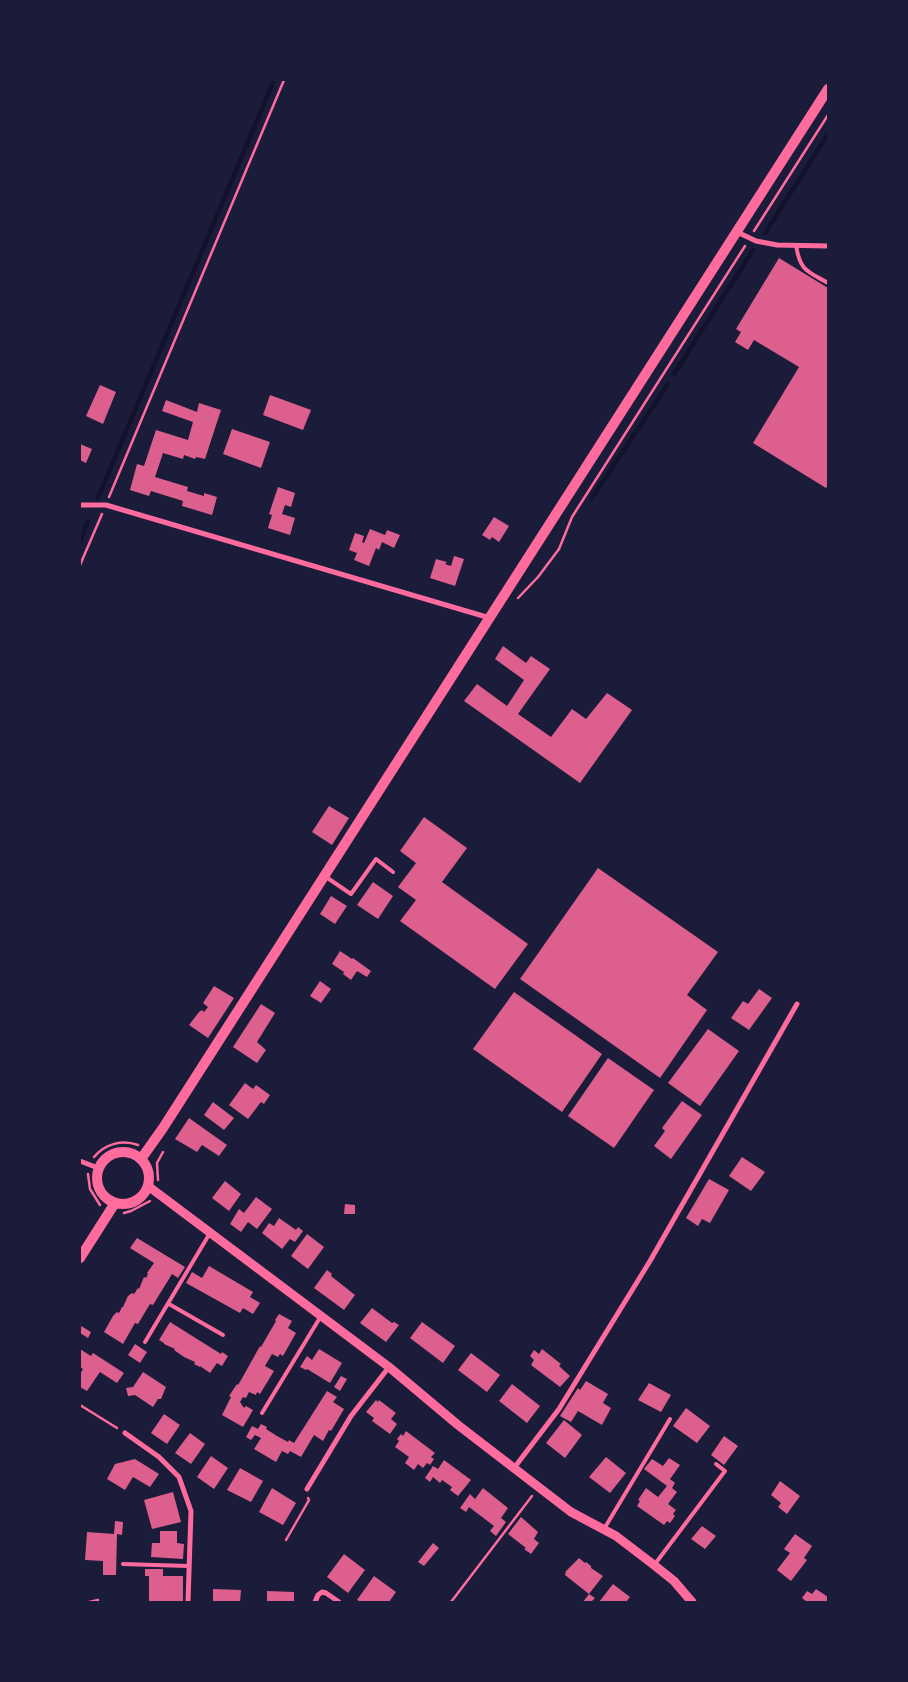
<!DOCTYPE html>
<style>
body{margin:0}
#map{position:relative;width:908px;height:1682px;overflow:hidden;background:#1b1b3a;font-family:"Source Sans 3",sans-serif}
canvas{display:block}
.frame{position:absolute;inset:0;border:81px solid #1b1b3a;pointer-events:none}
</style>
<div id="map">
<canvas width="908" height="1682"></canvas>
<div class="frame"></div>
</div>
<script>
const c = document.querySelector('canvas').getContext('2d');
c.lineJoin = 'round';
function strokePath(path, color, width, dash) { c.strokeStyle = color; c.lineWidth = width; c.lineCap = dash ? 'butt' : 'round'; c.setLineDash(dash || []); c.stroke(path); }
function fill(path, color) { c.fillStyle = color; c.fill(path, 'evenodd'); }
strokePath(new Path2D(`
 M765 233 828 134
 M674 374 753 250
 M98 498 274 80
 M592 498 668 384
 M80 541 88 521`), '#12122b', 4.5);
fill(new Path2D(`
 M779 258 828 288V485L826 488 753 443 799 367 754 340 748 350 735 342 741 332 736 329Z
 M100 385 116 392 103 424 86 416Z
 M270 395 311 410 303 430 263 415Z
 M166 400 197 412 199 403 221 410 205 459 196 457 195 459 184 455 183 459 163 453 155 477 188 487 187 491 204 496V493L217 497 212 515 182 506 183 501 151 491 149 496 130 490 137 464 144 466 156 430 188 440 193 422 162 411Z
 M232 429 270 442 261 468 223 454Z
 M80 444 92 449 86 463 80 460Z
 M278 487 295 493 291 507 285 505 282 514 295 518 290 535 268 528 272 515 269 514Z
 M494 517 509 526 499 542 492 537 490 540 482 535Z
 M370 529 385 535 387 530 400 535 394 548 382 542 379 550 376 548 369 566 354 560 357 553 349 550 355 533 364 536 362 542 364 543Z
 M454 556 464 559 455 586 430 578 436 559 447 562 445 564 451 566Z
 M503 646 526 663 531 656 550 669 518 714 551 737 572 709 586 719 607 693 632 710 580 783 464 701 477 684 507 706 524 680 495 659Z
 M329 806 349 818 332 845 312 832Z
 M424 817 467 848 442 882 528 944 495 989 400 921 416 900 398 887 416 863 400 851Z
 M598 868 718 952 687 995 707 1010 660 1078 520 979Z
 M373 882 393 896 378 919 357 905Z
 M331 896 347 906 335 924 320 914Z
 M340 951 352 959 353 958 371 971 367 977 357 971 351 980 343 974 344 972 332 964Z
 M320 981 331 989 321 1003 310 996Z
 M214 986 234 998 208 1038 189 1025 199 1012 202 1010 204 1012 208 1007 203 1003Z
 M759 989 772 998 749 1030 731 1018 743 1001 748 1004Z
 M514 992 602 1054 562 1112 473 1049Z
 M261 1004 275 1013 257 1042 266 1050 257 1063 233 1047Z
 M708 1029 739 1051 700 1106 668 1083Z
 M608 1058 654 1090 614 1148 568 1116Z
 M245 1083 253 1089 256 1085 270 1095 264 1104 261 1102 248 1119 229 1105Z
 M682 1101 702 1115 671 1159 654 1146 665 1131 662 1128Z
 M213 1102 234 1118 224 1130 204 1115Z
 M189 1118 227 1145 219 1156 202 1145 197 1152 175 1139Z
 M742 1157 765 1172 751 1191 729 1176Z
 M709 1179 729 1190 710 1223 702 1219 698 1226 686 1218Z
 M225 1181 241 1194 229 1211 212 1198Z
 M256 1197 272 1209 257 1229 248 1222 241 1232 230 1224 239 1209 244 1213Z
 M345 1204 355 1205V1214H344Z
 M279 1218 296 1230 298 1227 303 1231 295 1242 290 1239 282 1249 262 1233 269 1223 274 1226Z
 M307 1234 324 1247 308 1269 291 1256Z
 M137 1238 185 1267 178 1278 172 1274 153 1305 150 1304 138 1324 135 1323 123 1344 104 1332 113 1316 117 1312 119 1313 122 1307H123L128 1296 132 1293 134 1294 138 1288 139 1289 144 1277 146 1278 148 1274 147 1273 154 1263 130 1248Z
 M209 1266 253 1292 250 1297 260 1303 253 1314 243 1308 240 1313 186 1283 192 1272 202 1278Z
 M327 1270 332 1274 331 1276 355 1295 344 1310 314 1288Z
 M372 1308 392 1323 394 1322 399 1325 386 1342 360 1323Z
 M279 1314 292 1321 288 1328 296 1333 283 1356 280 1354 278 1357 272 1354 265 1366 274 1371 260 1394 257 1392 256 1395 249 1392 246 1398 243 1397 240 1402 244 1408 246 1406 253 1410 243 1427 222 1415 231 1397 229 1396 237 1384 238 1385 241 1380 260 1346 261 1347 276 1321 275 1320Z
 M170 1322 221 1354 222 1352 228 1356 222 1366 217 1363 210 1373 200 1366V1367L194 1364 195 1362 184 1357 174 1350 175 1349 164 1344V1343L159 1340Z
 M422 1322 455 1346 443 1363 410 1338Z
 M81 1326 91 1332 88 1338 80 1333Z
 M135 1344 147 1352 140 1363 128 1355Z
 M80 1349 91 1356 93 1353 124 1373 117 1383 100 1372 87 1391 80 1387V1374L83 1369 80 1367Z
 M319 1349 342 1363 330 1383 307 1369 306 1370 300 1367 307 1356 312 1360Z
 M542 1349 561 1364 559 1366 570 1376 560 1387 531 1365 534 1360 530 1356 534 1350 539 1354Z
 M471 1353 500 1375 487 1392 458 1370Z
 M143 1372 166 1387 161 1399H158L153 1407 135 1395 128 1396 126 1388 133 1387Z
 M341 1376 347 1379 340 1391 334 1387Z
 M586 1381 608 1394 603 1403 611 1408 602 1425 578 1411 571 1422 560 1416 578 1388 580 1390Z
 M649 1383 671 1395 661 1412 638 1400Z
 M512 1384 540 1406 527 1423 499 1401Z
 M327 1391 337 1397 333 1402 344 1409 331 1431 329 1430 323 1441 314 1435 301 1457 290 1451 288 1454 282 1451 276 1462 254 1449 261 1438 255 1435 251 1440 246 1437 252 1426 258 1429 261 1424 267 1427 266 1429 277 1436 288 1442 289 1440 294 1443Z
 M376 1400 378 1402 379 1400 396 1413 391 1419 397 1424 390 1434 372 1421 374 1418 366 1412Z
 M686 1408 710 1426 697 1443 673 1426Z
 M164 1414 180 1425 167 1444 151 1433Z
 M564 1420 582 1435 565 1458 546 1443Z
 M406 1431 435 1453 431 1457 434 1459 430 1465 427 1463 423 1468 418 1464 414 1470 405 1463 409 1457 395 1447 399 1441 397 1439 401 1434 403 1436Z
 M190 1433 205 1444 191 1464 175 1453Z
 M724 1436 738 1446 724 1465 711 1455Z
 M211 1456 228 1468 214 1489 197 1477Z
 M606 1457 626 1473 610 1493 589 1477Z
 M669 1458 680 1465 670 1479 675 1483 672 1488 677 1492 668 1504 676 1510 673 1514 675 1516 670 1523 667 1521 664 1525 637 1506 640 1501 638 1500 646 1488 658 1497 667 1486 644 1469 652 1459 663 1466Z
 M135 1459 159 1474 150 1487 133 1477 125 1490 107 1479 115 1464Z
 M444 1460 471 1480 458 1496 450 1490 452 1487 442 1480 440 1483 433 1477 430 1482 425 1478 433 1466 438 1469Z
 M240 1468 263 1481 251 1502 227 1490Z
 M780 1481 800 1496 787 1514 778 1507 781 1503 771 1495Z
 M272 1488 296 1503 283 1525 259 1512Z
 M483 1488 508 1508 501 1518 506 1522 496 1536 490 1531 494 1526 469 1507 466 1512 460 1508 470 1494 475 1499Z
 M173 1492 181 1522 152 1529 144 1500Z
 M521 1517 538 1532 534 1539 539 1543 531 1554 524 1549 526 1548 508 1534Z
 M115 1521 123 1522 122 1535 117 1534 116 1575H103V1561L85 1560 87 1532 114 1534Z
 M702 1526 716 1536 705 1549 691 1539Z
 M160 1531H177V1543L184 1544 183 1559 151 1557 152 1543H160Z
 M795 1534 812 1546 804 1558 807 1560 791 1581 777 1570 790 1553 784 1549Z
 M433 1543 439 1548 424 1566 418 1562Z
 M344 1554 365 1570 348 1593 327 1577Z
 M579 1558 585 1563 586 1562 591 1566V1568L603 1576 589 1594 565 1575 566 1571Z
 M145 1569H163V1576H183V1602H149V1576H145Z
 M374 1576 396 1592 389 1602H361L357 1600Z
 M613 1584 630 1597 626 1602H599Z
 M213 1589 241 1590 240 1602H213Z
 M816 1589 828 1597V1602H807L802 1598 807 1591 812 1594Z
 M267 1591 294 1592V1602H267Z
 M589 1594 595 1598 591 1602H583Z`), '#dd5f8e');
strokePath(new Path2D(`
 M754 231 828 115
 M109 497 284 80
 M80 565 102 514
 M518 598 538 577 559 549 572 517 745 246
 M94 1157C105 1144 122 1139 138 1145
 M88 1174 90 1189 100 1205
 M158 1180 157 1163 163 1152
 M124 1213 131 1211 150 1201
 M80 1405 117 1428
 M286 1540 309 1500 308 1498
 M89 1602 98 1600
 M451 1602 532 1496`), '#ff6b9d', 2.5);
strokePath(new Path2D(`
 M796 245C800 271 807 271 828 283
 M326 877 351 894 376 859 393 872
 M169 1304 223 1335
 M145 1342 210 1233
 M262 1413 321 1316
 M604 1529 670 1419
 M123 1564 188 1566
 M655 1564 725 1471 716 1464`), '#ff6b9d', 4);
strokePath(new Path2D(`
 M737 232 756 241 777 245 828 246
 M80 505H106L490 618
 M80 1161 98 1168
 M125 1433 159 1457 179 1477 191 1511 188 1602
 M514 1468 559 1409 650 1261 797 1004
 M307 1489 351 1416 389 1367
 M315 1602 318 1595 322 1592 326 1593 339 1602`), '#ff6b9d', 5);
strokePath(new Path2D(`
 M148 1186 389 1367 458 1425 571 1512 616 1536 654 1565 674 1581 692 1602`), '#ff6b9d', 9);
strokePath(new Path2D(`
 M97 1178a26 26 0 1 1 52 0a26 26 0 1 1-52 0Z
 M141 1159 163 1128 828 89
 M80 1258 115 1203`), '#ff6b9d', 10);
</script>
